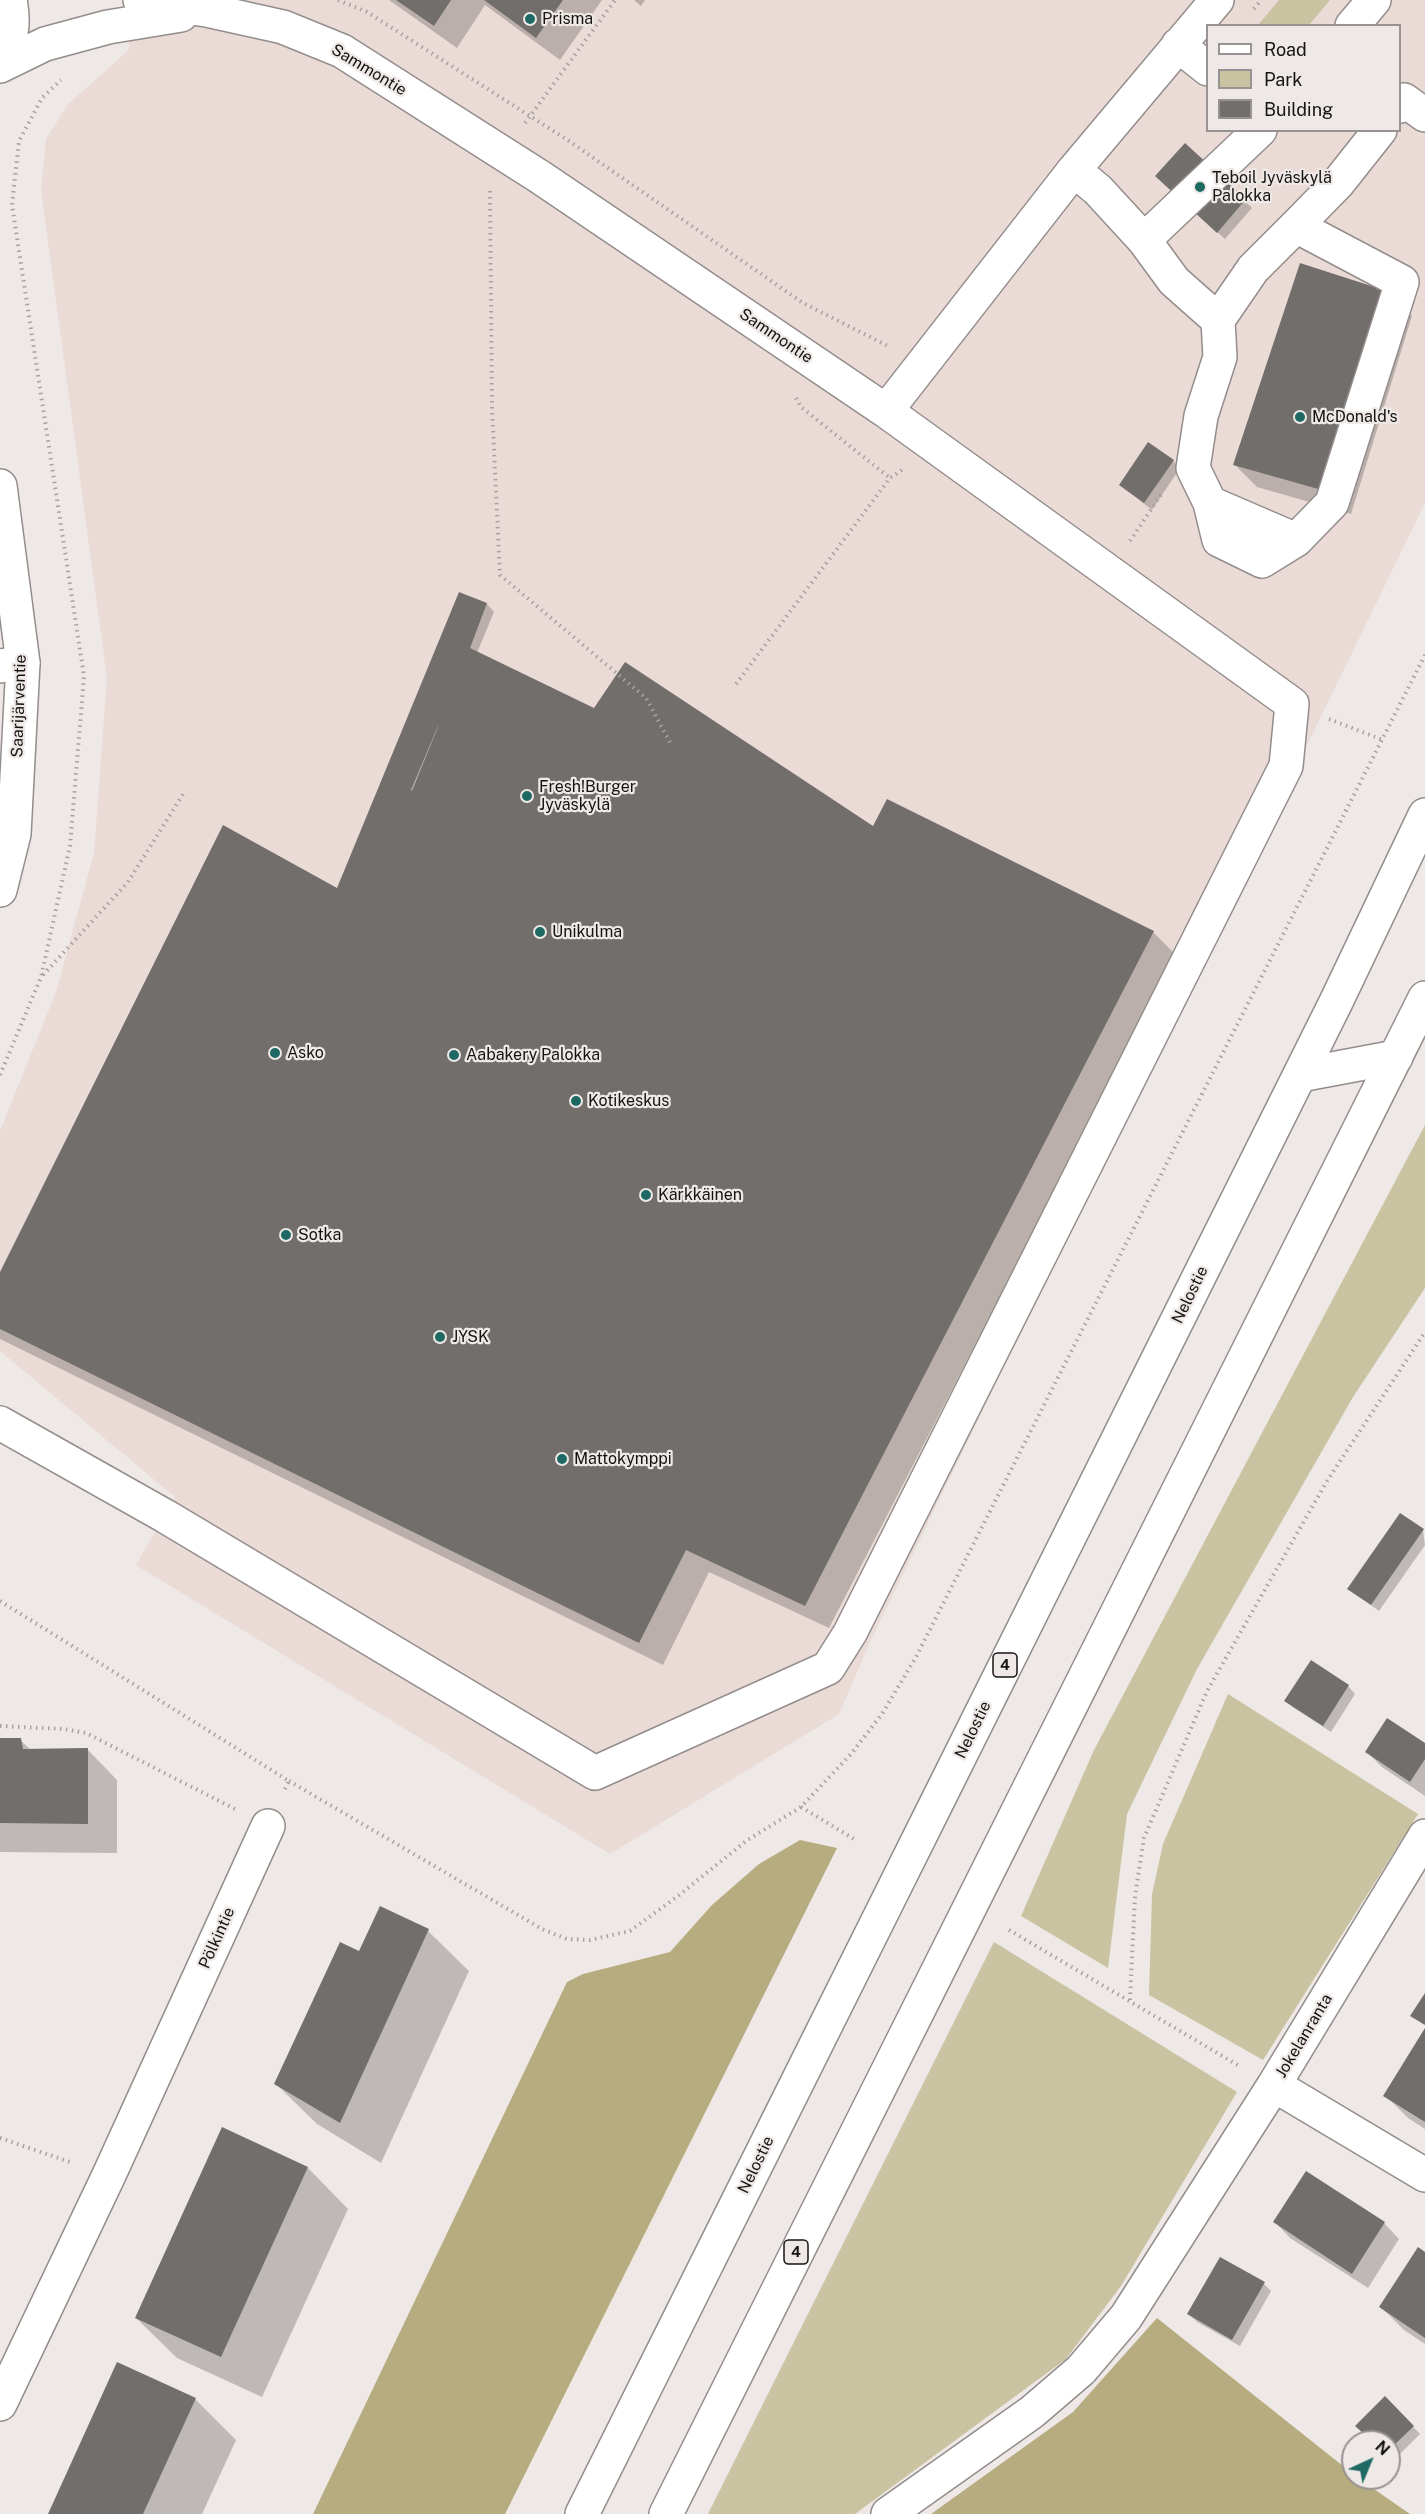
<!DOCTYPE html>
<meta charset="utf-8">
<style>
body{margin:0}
#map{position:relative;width:1425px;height:2514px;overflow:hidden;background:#eee8e6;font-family:"Public Sans",sans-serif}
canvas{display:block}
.legend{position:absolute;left:1206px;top:24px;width:195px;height:108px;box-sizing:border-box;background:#eee8e6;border:2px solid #989392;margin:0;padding:8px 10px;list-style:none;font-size:18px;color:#161313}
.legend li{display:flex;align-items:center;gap:12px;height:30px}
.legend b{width:30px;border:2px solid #989392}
.north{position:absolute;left:1341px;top:2430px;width:60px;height:60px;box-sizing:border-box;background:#eee8e6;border:2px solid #989392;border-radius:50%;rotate:44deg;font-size:16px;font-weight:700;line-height:24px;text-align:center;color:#161313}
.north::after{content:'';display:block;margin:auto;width:21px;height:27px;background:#1e6964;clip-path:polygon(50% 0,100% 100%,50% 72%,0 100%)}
</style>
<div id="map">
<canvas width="1425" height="2514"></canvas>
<ul class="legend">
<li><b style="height:8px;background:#fff"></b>Road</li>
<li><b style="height:16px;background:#cac3a1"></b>Park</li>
<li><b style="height:16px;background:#726e6b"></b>Building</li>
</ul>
<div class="north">N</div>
</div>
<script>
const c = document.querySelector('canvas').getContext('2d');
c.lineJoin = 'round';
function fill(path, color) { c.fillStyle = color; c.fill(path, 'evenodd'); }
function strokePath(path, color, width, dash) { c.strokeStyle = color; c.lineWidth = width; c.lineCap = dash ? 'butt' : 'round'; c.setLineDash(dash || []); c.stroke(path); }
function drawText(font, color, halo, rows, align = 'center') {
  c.font = font + ' "Public Sans",sans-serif'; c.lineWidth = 4.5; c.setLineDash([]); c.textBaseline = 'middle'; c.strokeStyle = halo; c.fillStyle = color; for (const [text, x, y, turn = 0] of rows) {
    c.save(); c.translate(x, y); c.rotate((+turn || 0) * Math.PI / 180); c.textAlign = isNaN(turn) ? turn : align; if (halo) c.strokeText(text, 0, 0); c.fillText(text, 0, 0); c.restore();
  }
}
fill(new Path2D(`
 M126 0H1425V503L870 1642 839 1714 610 1854 136 1565 175 1497 0 1351V1131L56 992 94 853 107 678 41 190 46 139 68 104 129 50ZM1208 26H1400V130H1208Z`), '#eadbd7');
fill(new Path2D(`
 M1279 0H1330L1309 25H1258Z
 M1425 1125V1288L1353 1397 1197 1669 1127 1814 1108 1968 1021 1916 1094 1750Z
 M1228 1694 1418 1814 1263 2060 1149 1995 1152 1894 1163 1844Z
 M994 1942 1237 2092 1121 2286 1066 2359 855 2514H708Z`), '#cac3a1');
fill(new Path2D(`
 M800 1840 837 1848 505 2514H313L567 1982 583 1974 670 1952 712 1905 759 1864Z
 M1157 2318 1353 2474V2478H1358L1410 2514H931L1073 2412Z`), '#b7ac7f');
fill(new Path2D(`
 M389 0H602L560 60 485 5 457 48Z
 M634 0H645L641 6Z
 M1185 145 1252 208 1225 239 1164 184Z
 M1389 293 1412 316 1351 514 1257 487 1234 464Z
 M1173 461 1180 468 1152 510 1120 485Z
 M460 594 487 604 494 612 477 653 595 710 873 828 1153 932 1176 955 829 1628 709 1572 663 1665 0 1339V1276L338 890Z
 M1423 1530 1425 1545 1379 1611 1349 1589Z
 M1348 1686 1355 1694 1331 1732 1294 1708 1286 1701Z
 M20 1740 31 1750H88L117 1780V1853L0 1852V1752Z
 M1425 1745V1796L1382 1767 1367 1752Z
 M428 1931 469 1971 381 2163 317 2124 276 2084 359 1953Z
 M1425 2031V2129L1408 2118 1385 2095Z
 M308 2168 348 2209 262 2397 177 2358 136 2318Z
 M1275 2222 1384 2223 1399 2239 1368 2288 1290 2238Z
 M1425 2254V2344L1404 2330 1381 2307Z
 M1264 2284 1271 2291 1240 2346 1197 2322 1189 2314Z
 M1385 2398 1420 2434 1394 2460 1389 2456V2442H1375Z
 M195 2399 236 2440 202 2514H50Z`), '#0003');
fill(new Path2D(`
 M396 0H451L434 26Z
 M484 0H563L536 38Z
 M1185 143 1246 199 1217 233 1155 176Z
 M1300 263 1390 292 1329 492 1233 465Z
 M1148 442 1174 460 1144 503 1119 485Z
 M459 592 487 603 470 648 594 708 625 662 873 826 887 799 1154 931 805 1606 686 1550 639 1643 0 1329V1272L223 825 337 888ZM438 726V727L412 791 411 790Z
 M1400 1513 1424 1529 1371 1605 1347 1589Z
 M1311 1660 1349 1685 1323 1726 1284 1701Z
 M1387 1718 1425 1743V1759L1410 1782 1365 1752Z
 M0 1738H21L23 1749 88 1748V1824L0 1823Z
 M380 1906 429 1929 340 2123 274 2084 340 1942 359 1951Z
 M1425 1993V2025L1410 2016Z
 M1425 2028V2122L1383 2096Z
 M222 2127 308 2167 221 2357 135 2318Z
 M1306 2171 1385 2222 1352 2274 1273 2222Z
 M1418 2247 1425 2252V2338L1379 2307Z
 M1220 2257 1265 2282 1232 2340 1187 2314Z
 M117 2362 196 2398 143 2514H48Z
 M1385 2396 1414 2426 1389 2450V2442H1373L1355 2426Z`), '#726e6b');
const minor = new Path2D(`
 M140 0 206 10 283 27 342 51 540 177 886 411 1074 170 1217 0
 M1352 26 1374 0
 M1178 45 1208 69
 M0 66 45 44 108 27 181 15
 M1400 106 1404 100 1425 115
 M1074 170 1098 190 1144 240 1260 130
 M1296 226 1338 183 1380 130
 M1144 240 1174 281 1218 320
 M1210 503 1219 540 1262 561 1296 540 1332 503 1402 282 1296 226 1253 269 1218 320 1220 357 1201 416 1193 468 1210 503 1296 540
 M0 666 23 663
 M1300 1075 1396 1057
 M0 1423 165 1516 595 1773 828 1668 850 1633 1286 766 1292 704 886 411
 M1274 2085 1425 2175
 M0 2404 109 2175 268 1826
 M888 2514 1032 2412 1081 2370 1126 2317 1274 2085 1425 1836`);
const major = new Path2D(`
 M0 65C11 43 15 25 10 0
 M0 486 23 663 14 834 0 890`);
const highway = new Path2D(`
 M582 2514 1336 1002 1425 815
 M666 2514 1425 998`);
strokePath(minor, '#938d8b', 36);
strokePath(major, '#938d8b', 36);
strokePath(highway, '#938d8b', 36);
strokePath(new Path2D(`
 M338 0 367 12 566 139 803 303 890 347
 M1254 9 1261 0
 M525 123 615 0
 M490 191 492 408 500 575 646 698 672 746
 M796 398 801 407 890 478
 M1130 541 1162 493
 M736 684 890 478 902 470
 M1329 719 1383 740
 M43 975 128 882 185 791
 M0 1075 41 977 70 846 84 676 12 205 19 141 42 98 61 80
 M0 1601 289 1781 283 1793
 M0 1726 64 1729 86 1733 235 1809
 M289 1781 542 1929 567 1939 590 1940 630 1931 678 1896 746 1841 801 1807 851 1754 882 1714 916 1657 1425 655
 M801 1807 854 1839
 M1009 1930 1241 2067
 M1130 2000 1135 1896 1144 1838 1207 1691 1327 1481 1425 1332
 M0 2138 73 2163`), '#a7a2a1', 4, [1.5, 4.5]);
strokePath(minor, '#fff', 33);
strokePath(major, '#fff', 33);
strokePath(highway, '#fff', 33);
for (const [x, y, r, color] of [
 [530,19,6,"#1e6964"],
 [1200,187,6,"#1e6964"],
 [1300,417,6,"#1e6964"],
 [527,796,6,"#1e6964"],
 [540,932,6,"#1e6964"],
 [275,1053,6,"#1e6964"],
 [454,1055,6,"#1e6964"],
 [576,1101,6,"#1e6964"],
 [646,1195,6,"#1e6964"],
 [286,1235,6,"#1e6964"],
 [440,1337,6,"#1e6964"],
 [562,1459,6,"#1e6964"]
]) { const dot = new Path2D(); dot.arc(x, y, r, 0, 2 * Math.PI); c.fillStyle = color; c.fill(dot); strokePath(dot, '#eee8e6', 2); }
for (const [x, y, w] of [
 [1005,1665,24],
 [796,2252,24]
]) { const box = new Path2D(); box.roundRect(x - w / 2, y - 12, w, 24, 4.5); c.fillStyle = '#eee8e6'; c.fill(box); strokePath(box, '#161313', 1.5); }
drawText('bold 15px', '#161313', null, [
 ["4",1005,1665],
 ["4",796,2252]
]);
drawText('16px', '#161313', '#eee8e6', [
 ["Prisma",542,19],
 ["Teboil Jyväskylä",1212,178],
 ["Palokka",1212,196],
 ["McDonald's",1312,417],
 ["Fresh!Burger",539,787],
 ["Jyväskylä",539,805],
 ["Unikulma",552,932],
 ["Asko",287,1053],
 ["Aabakery Palokka",466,1055],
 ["Kotikeskus",588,1101],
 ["Kärkkäinen",658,1195],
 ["Sotka",298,1235],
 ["JYSK",452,1337],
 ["Mattokymppi",574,1459]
], 'left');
drawText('16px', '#161313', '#eee8e6', [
 ["Sammontie",369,70,31],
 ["Sammontie",776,336,34],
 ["Saarijärventie",19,706,-88],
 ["Nelostie",1190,1295,-64],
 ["Nelostie",973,1730,-64],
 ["Pölkintie",217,1938,-66],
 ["Jokelanranta",1304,2036,-59],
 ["Nelostie",756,2165,-64]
]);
</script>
